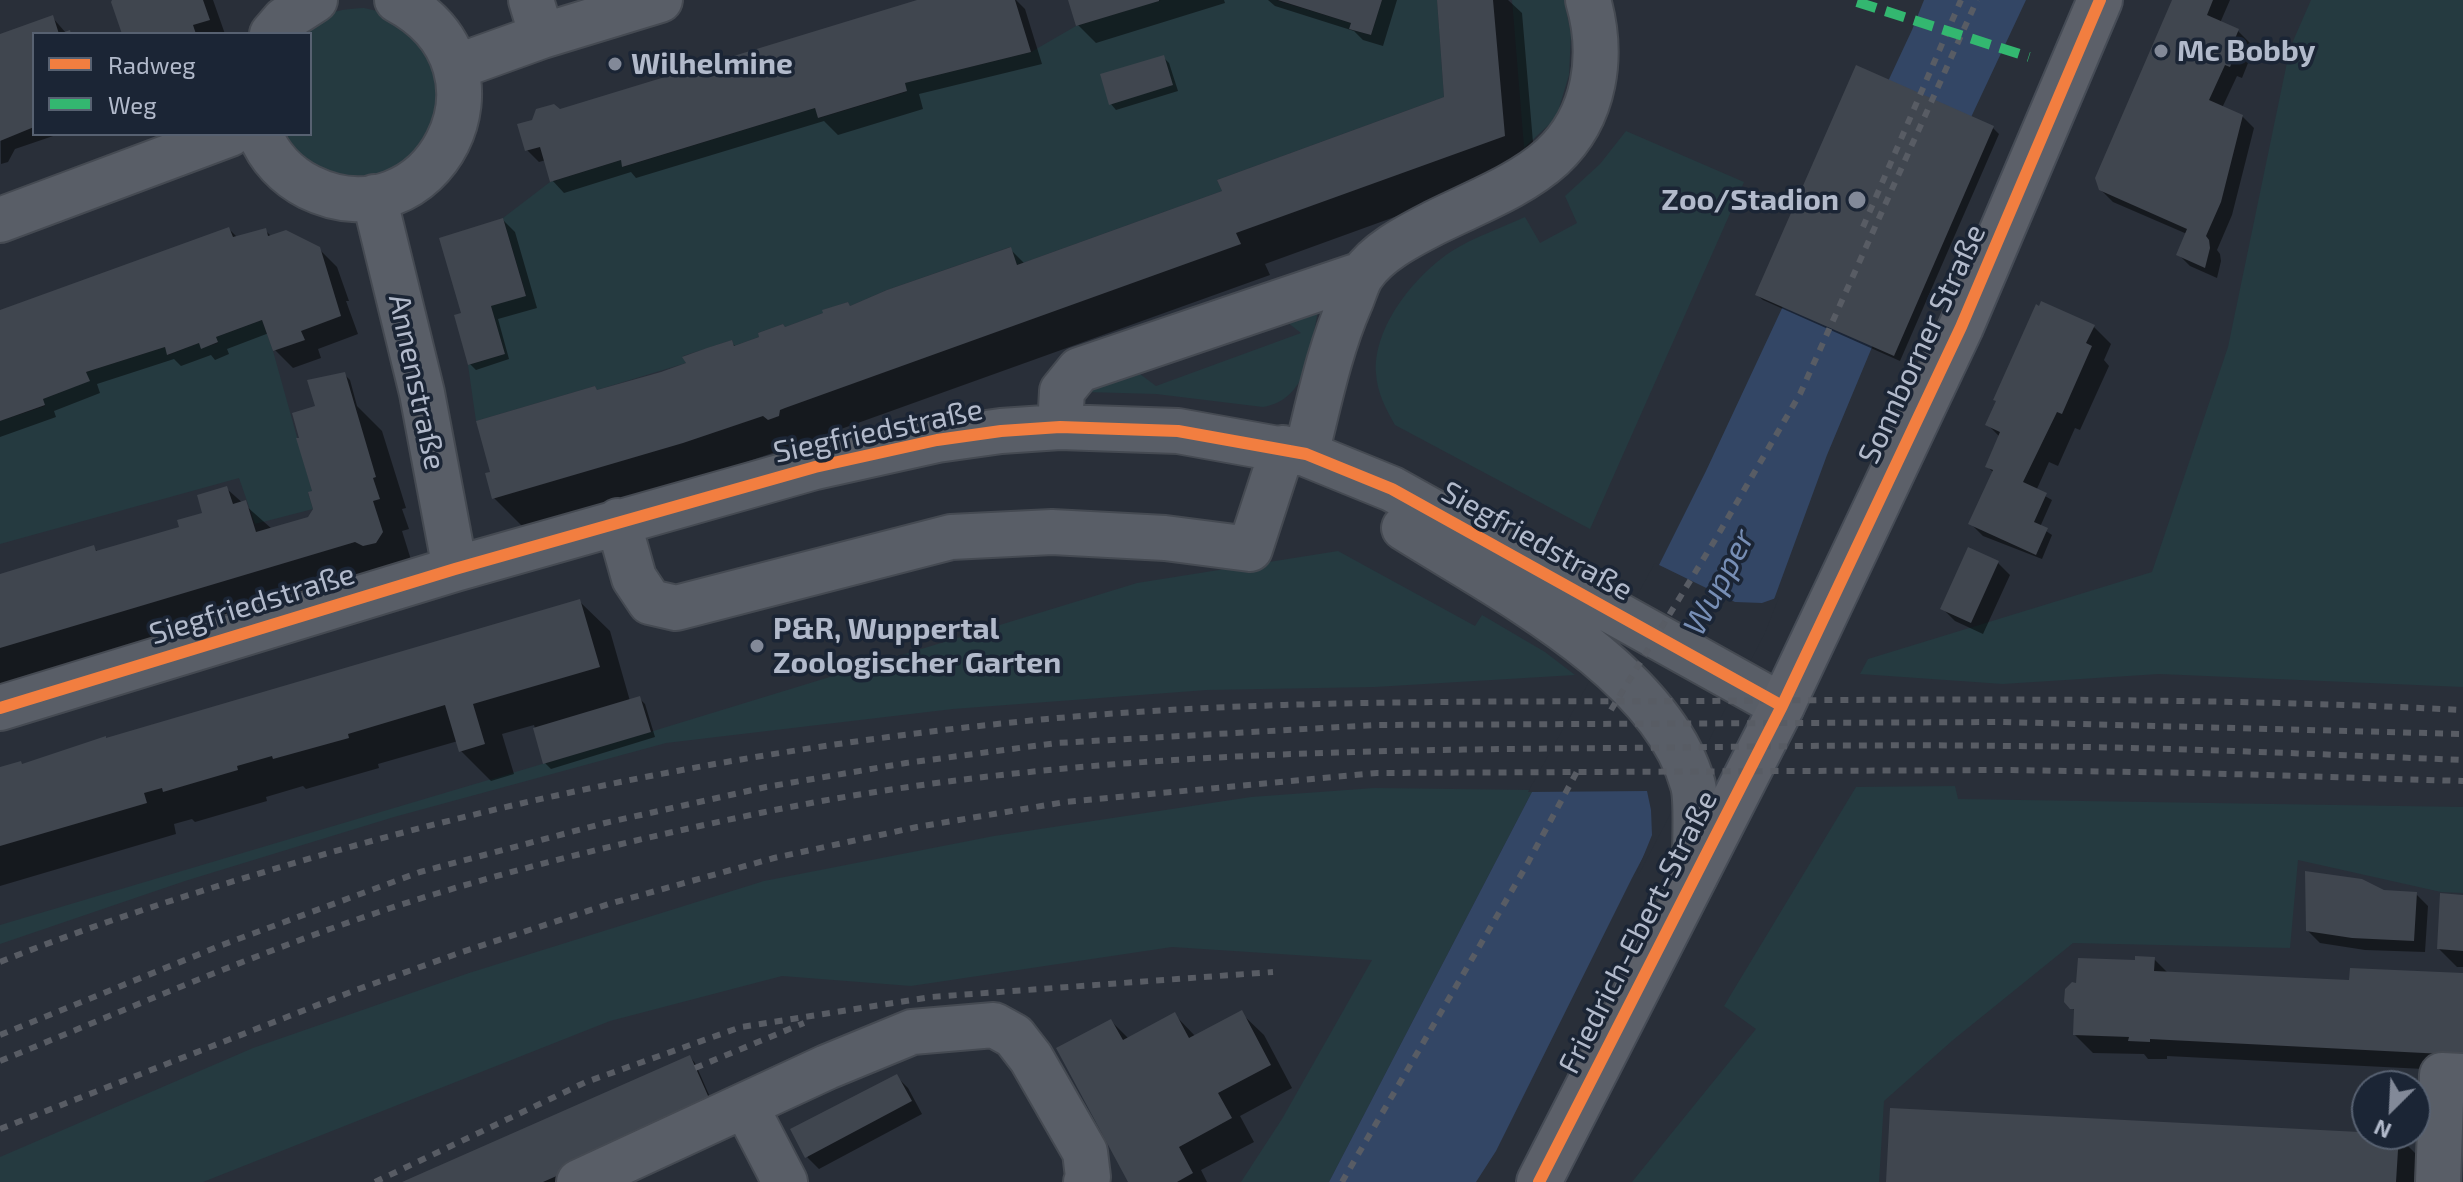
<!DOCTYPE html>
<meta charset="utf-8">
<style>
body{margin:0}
#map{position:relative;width:2463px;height:1182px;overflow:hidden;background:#292f39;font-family:"Exo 2",sans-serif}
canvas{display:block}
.legend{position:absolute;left:32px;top:32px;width:280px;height:104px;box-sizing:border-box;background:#1b2535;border:2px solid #576171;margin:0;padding:10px 14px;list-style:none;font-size:24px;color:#b2bacb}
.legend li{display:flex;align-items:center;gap:16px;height:40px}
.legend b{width:40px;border:2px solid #576171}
.north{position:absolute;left:2351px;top:1070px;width:80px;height:80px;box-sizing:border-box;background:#1b2535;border:2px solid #576171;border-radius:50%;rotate:204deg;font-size:22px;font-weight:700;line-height:32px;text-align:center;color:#b2bacb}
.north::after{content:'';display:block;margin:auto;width:28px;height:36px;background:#828998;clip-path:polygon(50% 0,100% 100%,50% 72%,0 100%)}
</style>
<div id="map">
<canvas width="2463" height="1182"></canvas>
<ul class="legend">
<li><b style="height:10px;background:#f27e40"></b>Radweg</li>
<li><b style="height:10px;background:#33b770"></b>Weg</li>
</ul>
<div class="north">N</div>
</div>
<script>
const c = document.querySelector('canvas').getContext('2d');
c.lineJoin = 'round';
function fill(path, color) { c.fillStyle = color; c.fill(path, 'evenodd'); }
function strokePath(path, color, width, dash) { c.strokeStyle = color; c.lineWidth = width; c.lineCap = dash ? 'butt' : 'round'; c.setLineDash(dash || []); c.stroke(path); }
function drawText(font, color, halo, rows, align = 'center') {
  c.font = font + ' "Exo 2",sans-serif'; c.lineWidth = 7; c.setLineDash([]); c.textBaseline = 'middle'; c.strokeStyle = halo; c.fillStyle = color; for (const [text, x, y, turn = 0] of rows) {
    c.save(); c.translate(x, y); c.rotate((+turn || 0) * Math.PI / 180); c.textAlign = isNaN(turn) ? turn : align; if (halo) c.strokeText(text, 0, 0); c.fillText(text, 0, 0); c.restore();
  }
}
fill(new Path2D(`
 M1161 0H1276L1351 23 1349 29 1371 35 1382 0H1437L1444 97 1217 180 1222 191 1017 265 1010 247 887 290 850 306 848 302 823 310V313L785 327 783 324 758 333 759 337 734 346 732 340 683 356 686 363 597 390 595 386 476 421 468 365 505 354 491 306 526 295 503 218 550 182 621 160 623 167 815 108 819 118 906 92 905 83 1031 52 1076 26Z
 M1512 0H1564L1571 34 1569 75 1556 118 1524 148Z
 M2311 0H2463V687L2159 674 2003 684 1860 674 1868 659 2152 572 2228 347 2290 48Z
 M364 8 386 13 436 61 441 106 422 148 384 174 361 178 316 168 297 155 282 134H310V34H295C320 15 333 9 364 8Z
 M1626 131 1744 182 1590 529 1395 425C1386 409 1377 393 1376 373 1373 327 1415 275 1452 251 1474 237 1501 228 1525 217L1540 243 1577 223 1565 196 1600 164Z
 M1318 311C1310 349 1309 399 1263 407L1156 394 1086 392 1128 365 1156 386 1301 333 1274 312Z
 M262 320 273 351 312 491 308 493 313 509 255 524 239 478 0 544V421L45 406 43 399 89 381 86 372 165 347 168 355 199 343 202 348 218 343 216 337Z
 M1338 551 1475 626 1482 615 1545 652 1575 675 1375 687 1207 690 953 709 666 743 394 817 185 881 0 944V925L650 732 1137 583Z
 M1955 786 1958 799 2463 807V893L2441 892 2298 860 2290 948 2073 943 1953 1040 1884 1101 1879 1182H1632L1756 1029 1724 1006 1856 787Z
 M1374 788 1533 790 1329 1182H1241L1282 1119 1372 960 1172 947 911 986 782 976 610 1021 203 1182H0V1157L253 1048 469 973 764 881 994 836 1251 797Z`), '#253a40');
fill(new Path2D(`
 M1924 0H2026L1943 177 1827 455 1762 632 1632 878 1496 1151 1476 1182H1329L1533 790 1659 565 1706 471 1912 30Z`), '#334665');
fill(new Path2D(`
 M1655 563 1735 602 1762 603 1779 597 1765 633 1639 874 1637 872 1652 835 1651 810 1647 791 1528 792Z`), '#292f39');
fill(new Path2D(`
 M114 0H213L225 34H125Z
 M924 0H1016L1025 9 1042 64 919 94 923 109 838 135 824 121 636 178 631 172 564 193 552 180 546 160 539 162 527 150 559 111Z
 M1070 0H1224L1225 3 1096 43 1078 25Z
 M1268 0H1397L1383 46 1363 40 1354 31 1275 6Z
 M1439 0H1508L1522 13 1535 166 1265 264 1270 275 816 438 811 440 809 447 801 450 796 445 714 473 525 529 494 498 599 392 689 364 731 342 737 348 1010 249 1025 264 1224 192 1446 98Z
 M2173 0H2230L2220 23 2238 31 2250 43 2244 58 2248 63 2242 78 2237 76 2222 108 2242 116 2254 128 2232 215 2217 250 2220 254 2221 261 2217 278 2190 266 2178 254 2187 234 2113 202 2100 189Z
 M52 17 66 33 71 34H34V134H59L15 149 8 162 1 164 0 36Z
 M1164 58 1169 63 1178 91 1116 110 1111 104Z
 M1857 68 1993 128 1999 134 1900 361 1763 300 1757 295Z
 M503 220 515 232 537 308 498 319 509 359 476 370 470 364 464 315Z
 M229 229 238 238 265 230 272 237 319 249 337 267 349 301H346L358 334 318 349 321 358 293 368 275 350 269 333 227 349 229 354 215 360 211 355 181 366 174 359 97 384 100 393 54 411 56 417 0 437V311Z
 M2093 326 2111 344 2104 360 2109 366 2080 430 2075 428 2058 466 2049 462 2036 491 2052 500 2040 527 2052 535 2042 559 1983 536 1971 524 1994 473 1987 466 2000 437 1988 425Z
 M344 374 350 380 357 406 382 431 406 508 402 509 409 529 402 531 412 563 0 687V576L94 548 99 553 181 528 204 515 227 489 272 529 310 518 315 509 319 408Z
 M1998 563 2010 575 1983 634 1955 621 1943 609Z
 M579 601 610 631 630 701 639 698 645 704 655 737 551 769 545 763 534 725 502 734 514 774 491 781 461 751 458 741 378 764 379 768 306 789 303 786 266 797 267 801 195 822 192 819 174 824 176 834 0 886V770L23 766Z
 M2383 892 2416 894 2428 906 2425 952 2365 950 2320 943 2308 931Z
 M2463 897V967H2457L2439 949Z
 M2154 959 2168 973 2351 982 2463 975V1071L2167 1056V1059H2148L2144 1054 2093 1053 2075 1035 2076 1012 2066 1001 2137 962Z
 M1241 1013 1264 1035 1292 1088 1240 1116 1254 1142 1201 1170 1207 1182H1130L1111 1021 1129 1039 1174 1014 1196 1037Z
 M690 1057 695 1063 717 1113 561 1182H407Z
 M896 1076 908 1088 922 1114 819 1169 807 1157Z
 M2398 1136 2416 1154 2414 1182H1888Z`), '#0007');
fill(new Path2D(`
 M112 0H203L210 20 193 25 196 34H122L111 2Z
 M917 0H1015L1031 52 905 83 907 91 818 118 815 108 622 167 621 160 550 182 540 147 525 151 517 124 532 120 536 109 554 104 560 109Z
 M1068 0H1159V1L1076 26Z
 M1278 0H1382L1371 35 1349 29 1351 23Z
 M1437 0H1493L1505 136 1236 233 1241 244 785 408 780 410 779 416 768 420 763 416 683 443 492 499 485 473 490 472 476 421 595 386 597 390 661 372 686 363 682 357 707 348 732 340 734 346 759 337 758 333 783 324 785 327 823 313 822 310 848 302 850 306 887 290 1011 247 1017 265 1222 191 1217 180 1444 97Z
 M2172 0H2213L2207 15 2239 29 2232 46 2237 49 2230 67 2225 65 2209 100 2243 115 2221 202 2206 236 2209 240 2210 248 2205 268 2176 255 2187 229 2099 190 2095 178Z
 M53 15 59 34 70 30 71 34H34V127L0 141V34Z
 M1164 55 1173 85 1109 105 1100 74Z
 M1856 65 1994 126 1894 356 1755 295Z
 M503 218 526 296 491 306 505 354 468 365 454 315 461 313 439 238Z
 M229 227 233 237 266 228 268 236 286 230 320 247 341 316 301 331 305 340 273 351 262 320 216 337 218 342 201 349 199 343 167 355 165 347 86 372 90 381 43 399 45 405 0 421V310Z
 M2041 301 2095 325 2086 343 2092 346 2062 414 2057 412 2023 482 2047 493 2034 522 2048 528 2036 555 1968 524 1993 470 1985 467 2000 432 1985 425 1996 401 1993 400 2036 304 2039 306Z
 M345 372 376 477 373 478 380 499 373 501 383 532 376 543 363 546 355 542 0 648V574L94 545 96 551 179 527 177 520 202 513 197 495 227 486 233 504 246 500 256 532 308 517 313 509 308 492 312 491 296 438H299L292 413 315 406 307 380Z
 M1968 547 1999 561 1971 623 1940 609Z
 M580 599 600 667 473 704 485 744 459 752 445 705 348 734 349 738 273 759 272 756 237 766 238 770 163 792 162 788 144 793 147 803 0 846V767L21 761 22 764 106 736V738Z
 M640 696 651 732 543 764 533 728Z
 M2305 871 2362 879 2384 890 2417 892 2414 941 2352 938 2306 931Z
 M2440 893 2463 895V951L2437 949Z
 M2135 956 2155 957 2154 971 2349 980 2350 968 2463 973V1055L2150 1039V1042L2128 1041 2129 1037 2073 1035 2074 1009H2070L2064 1002 2065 989 2072 982 2076 983 2078 958 2135 960Z
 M1242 1010 1271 1065 1218 1093 1232 1118 1179 1147 1193 1173 1177 1182H1128L1056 1048 1111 1019 1123 1040 1175 1012 1189 1038Z
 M690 1055 713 1107 543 1182H402Z
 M897 1074 912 1101 805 1158 790 1129Z
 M1890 1108 2399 1134 2396 1182H1886Z`), '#40464f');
const minor = new Path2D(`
 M531 0 542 36
 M272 34 284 20 315 0
 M456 67 542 36 660 0
 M260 134C269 157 287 176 309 187 431 247 527 69 397 0
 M374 197 422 393 455 569
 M0 220 230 134
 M1060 427 1062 391 1079 370 1362 274
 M1306 454C1319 403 1329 351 1350 303 1354 294 1357 282 1362 275 1378 251 1411 235 1436 222 1474 203 1520 186 1552 157 1596 116 1604 55 1588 0
 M618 521 634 578 650 602 676 608 951 537 1052 532 1165 538 1250 549 1283 448
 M1404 528C1499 588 1661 670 1693 785 1698 804 1694 854 1695 876
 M0 708 455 569 815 467 937 440 1001 431 1060 427 1178 431 1306 454 1392 489 1782 706
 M745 1105 785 1182
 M579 1182 827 1067 912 1032 994 1025 1014 1036 1031 1058 1085 1152 1088 1177 1086 1182
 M2438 1182 2442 1075 2463 1076`);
const major = new Path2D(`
 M1539 1182 1782 706 1961 327 2100 0`);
strokePath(minor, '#454a52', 48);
strokePath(major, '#464c56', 48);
strokePath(minor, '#595e67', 44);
strokePath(major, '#5c6069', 44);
strokePath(new Path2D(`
 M1863 227 1961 0
 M1611 710 1715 540 1800 394 1977 0
 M0 962C85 928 173 899 261 873 516 795 781 744 1047 719 1263 699 1481 702 1698 701 1953 699 2208 697 2463 710
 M0 1035 222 945 420 872 605 823 766 787 906 763 1057 743 1376 725 2003 722 2463 734
 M0 1061C143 1003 287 939 435 894 544 861 655 835 765 812 1047 754 1333 750 1619 748 1749 747 1879 744 2009 746 2161 747 2312 754 2463 760
 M695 1068 804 1023
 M0 1129 356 990 462 952 609 904 774 858 917 827 1065 802 1377 773 2004 770 2197 773 2463 781
 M375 1182 586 1082 741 1027 931 997 1273 972
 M1342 1182 1525 868 1580 766`), '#585c64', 6, [8, 8]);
strokePath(new Path2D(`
 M1857 2 2029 57`), '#33b770', 10, [20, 10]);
strokePath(new Path2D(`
 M0 708 455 569 815 467 937 440 1001 431 1060 427 1178 431 1306 454 1392 489 1782 706
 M1539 1182 1782 706 1961 327 2100 0`), '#f27e40', 12);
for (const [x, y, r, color] of [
 [2161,51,8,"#828998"],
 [615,64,8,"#828998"],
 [1857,200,10,"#828998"],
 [757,646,8,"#828998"]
]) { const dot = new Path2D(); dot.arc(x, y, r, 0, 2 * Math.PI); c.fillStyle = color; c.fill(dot); strokePath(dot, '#1b2535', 3); }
drawText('bold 30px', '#b2bacb', '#1b2535', [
 ["Mc Bobby",2177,51],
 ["Wilhelmine",631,64],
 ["Zoo/Stadion",1839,200,"right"],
 ["P&R, Wuppertal",773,629],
 ["Zoologischer Garten",773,663]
], 'left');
drawText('30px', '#b2bacb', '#1b2535', [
 ["Sonnborner Straße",1922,344,-65],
 ["Annenstraße",417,382,78],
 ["Siegfriedstraße",878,431,-12],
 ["Siegfriedstraße",1537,541,29],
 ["Siegfriedstraße",252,604,-17],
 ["Friedrich-Ebert-Straße",1638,932,-63]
]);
drawText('italic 32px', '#778eb5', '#1b2535', [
 ["Wupper",1719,582,-62]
]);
</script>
